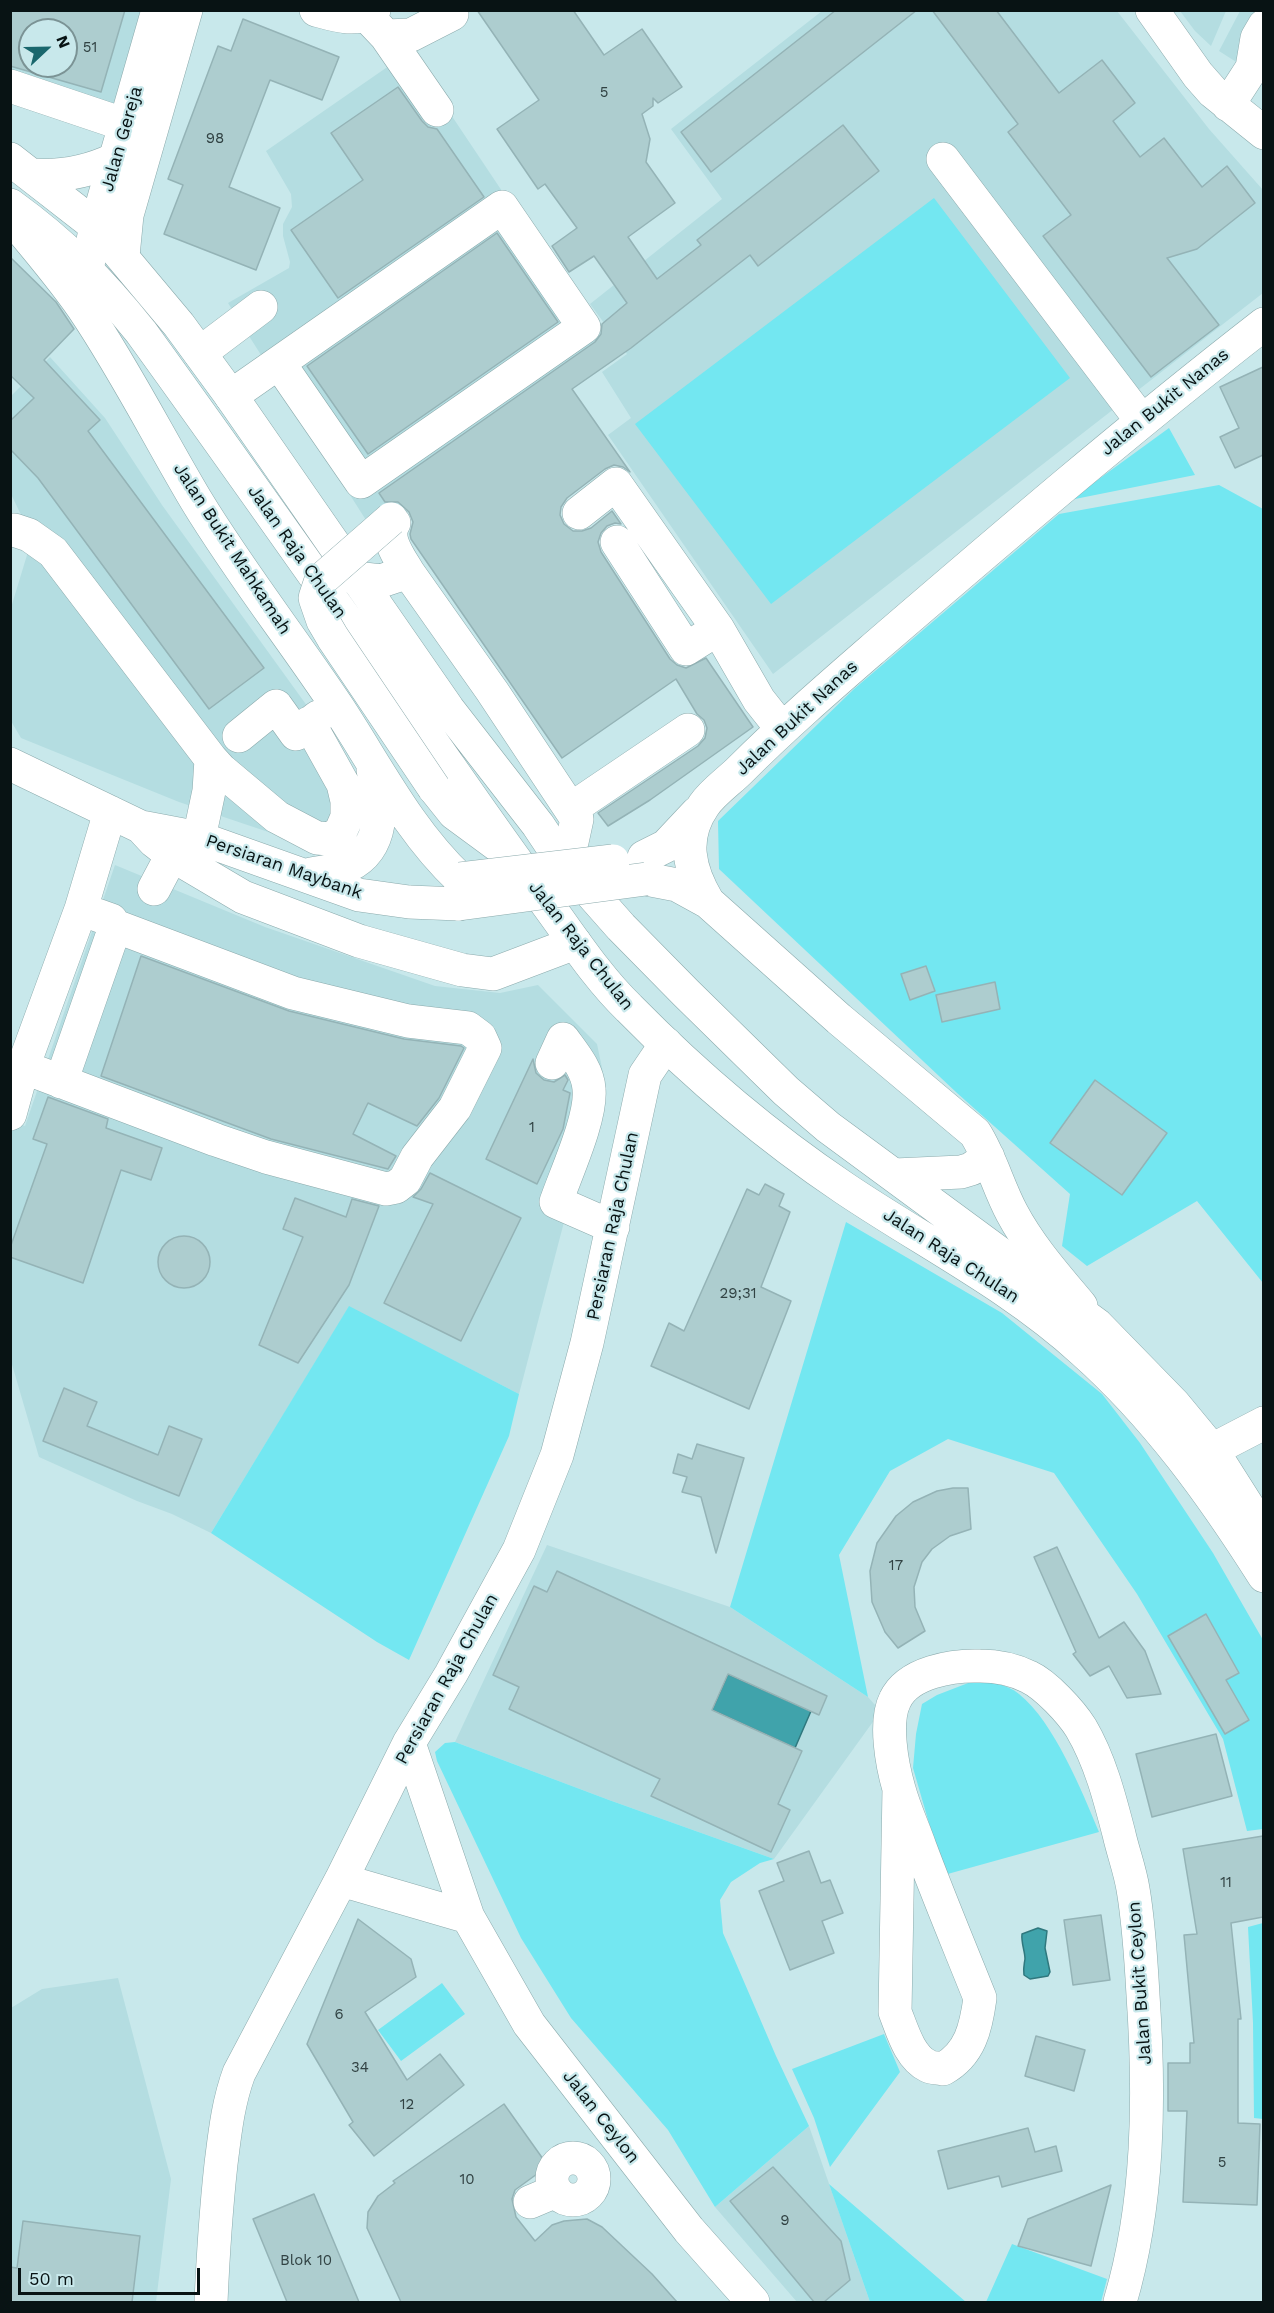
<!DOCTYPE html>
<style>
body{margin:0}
#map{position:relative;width:1274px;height:2313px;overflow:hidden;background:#c8e8eb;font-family:"Work Sans",sans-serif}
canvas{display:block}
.frame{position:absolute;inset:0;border:12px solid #081314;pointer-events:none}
.north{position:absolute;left:18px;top:18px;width:60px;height:60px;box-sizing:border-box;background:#c8e8eb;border:2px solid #7b9395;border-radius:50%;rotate:68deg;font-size:16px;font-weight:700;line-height:24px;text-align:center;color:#081314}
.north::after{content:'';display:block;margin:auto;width:21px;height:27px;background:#1a676d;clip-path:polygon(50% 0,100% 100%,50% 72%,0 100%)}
.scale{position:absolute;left:18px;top:2268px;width:182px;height:27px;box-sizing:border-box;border:3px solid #081314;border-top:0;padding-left:8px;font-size:18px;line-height:21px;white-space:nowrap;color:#081314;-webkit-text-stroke:4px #c8e8eb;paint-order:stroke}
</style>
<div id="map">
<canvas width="1274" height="2313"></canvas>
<div class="frame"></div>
<div class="north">N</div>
<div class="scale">50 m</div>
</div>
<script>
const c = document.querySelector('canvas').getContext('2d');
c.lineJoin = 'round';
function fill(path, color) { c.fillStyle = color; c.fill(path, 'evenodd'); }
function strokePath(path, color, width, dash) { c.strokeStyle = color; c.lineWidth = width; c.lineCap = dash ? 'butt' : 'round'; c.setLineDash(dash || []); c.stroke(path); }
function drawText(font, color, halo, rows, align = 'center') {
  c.font = font + ' "Work Sans",sans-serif'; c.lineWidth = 4.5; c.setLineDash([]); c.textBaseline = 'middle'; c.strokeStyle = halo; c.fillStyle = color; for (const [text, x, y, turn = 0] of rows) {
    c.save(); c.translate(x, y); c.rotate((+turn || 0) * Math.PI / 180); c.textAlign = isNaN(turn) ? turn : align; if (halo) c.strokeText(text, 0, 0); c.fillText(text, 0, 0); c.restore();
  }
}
fill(new Path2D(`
 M11 11H146L114 114 11 79ZM30 30H66V66H30Z
 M822 11H1117L1209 129 1263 190V293L773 674 608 435 631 418 602 372 627 354 590 304 722 199 671 129Z
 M1180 11H1226L1211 46 1195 31Z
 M1240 11H1263V79L1219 51Z
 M409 52 615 360 371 528 228 303 289 268 290 262 283 236V224L292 207 291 194 266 151Z
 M50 357 105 418 162 505 344 757 353 778 316 848 179 802 21 738 11 721 10 611 27 555 23 519 11 494V396Z
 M115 865 265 927 435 986 500 993 538 985 597 1044 603 1073 519 1394 349 1307 211 1533 172 1514 137 1501 39 1457 11 1361V1121L25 1126Z
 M547 1545 730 1607 868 1697 875 1705 880 1712 774 1859 609 1800 455 1742Z
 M118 1978 171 2179 156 2302H11V2008L42 1989Z
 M809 2126 870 2302H797L715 2207Z`), '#b4dde1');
fill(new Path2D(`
 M934 198 1070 378 771 604 635 424Z
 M1169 428 1195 475 1070 500Z
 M1219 485 1263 509V1283L1197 1201 1087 1266 1062 1246 1070 1194 957 1093 719 869 718 821 854 689 1059 514Z
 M846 1222 1002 1313 1102 1394 1140 1443 1213 1553 1263 1640V1829L1247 1831 1223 1739 1137 1594 1054 1473 948 1439 890 1471 839 1555 868 1697 730 1607Z
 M349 1306 519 1394 509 1436 409 1660 377 1642 211 1533Z
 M976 1680C991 1682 1007 1684 1019 1694 1054 1722 1082 1791 1099 1832L944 1875 913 1768 916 1734 922 1704 937 1695Z
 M455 1742 609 1800 774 1859 760 1863 731 1882 720 1900 723 1933 776 2056 809 2126 715 2207 668 2130 571 2018 521 1938 437 1761 435 1752 445 1743Z
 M1263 1923H1264L1263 2119 1254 2118 1253 2023 1248 1927Z
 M442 1983 465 2014 401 2061 378 2030Z
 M884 2034 900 2072 830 2167 814 2118 792 2069Z
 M829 2184 966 2302H870Z
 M1012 2244 1107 2279 1101 2302H986Z`), '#73e7f1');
const water = new Path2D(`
 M728 1674 811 1711 795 1748 712 1710Z
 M1038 1928 1047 1931 1045 1948 1050 1972 1048 1976 1030 1979 1024 1975C1023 1968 1024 1966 1025 1959 1025 1951 1021 1943 1022 1934Z`);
fill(water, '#40a3ab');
strokePath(water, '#2f787e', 1.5);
const building = new Path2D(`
 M10 10H125L101 92 10 66ZM30 30H66V66H30Z
 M477 10H573L604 55 642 29 682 87 658 103 653 98V106L642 114 650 139 646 162 675 203 628 237 657 279 701 245 697 240 843 125 879 171 758 266 750 255 631 348 572 389 630 472 623 467 614 465 605 469 567 498 561 507 560 515 564 524 573 531H582L591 528 612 511 621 524 615 523 607 526 601 533 598 542 601 552 670 659 677 665 686 668 706 658 753 727 650 800 608 826 598 813 698 746 705 738 707 728 704 720 697 714 676 679 562 758 411 539 410 534 413 522 409 512 398 502H385L379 493 595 342 601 334 602 324 627 303 594 256 569 272 552 246 577 228 545 184 538 189 497 129 539 100Z
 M836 10H917L711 172 681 132Z
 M932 10H996L1059 93 1102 60 1135 103 1113 121 1140 157 1164 138 1202 187 1227 166 1255 203 1197 249 1167 258 1219 325 1151 377 1043 236 1071 215 1008 132 1018 124Z
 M243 19 339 57 322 100 270 80 229 187 280 208 256 270 164 234 183 185 168 179 218 46 231 51Z
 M398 87 422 121 428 127 437 129 484 197 338 298 291 230 363 180 331 133Z
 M497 233 558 322 368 454 307 366Z
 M10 257 56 302 74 329 44 360 100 420 88 431 264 668 209 709 38 478 10 449V421L34 398 10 375Z
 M1263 367V455L1235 468 1220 437 1239 428 1220 387Z
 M141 956 289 1011 404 1039 461 1046 464 1048 439 1098 417 1126 368 1103 353 1134 396 1156 388 1169 271 1139 101 1076Z
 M926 966 935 991 910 1000 901 974Z
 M995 982 1000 1009 942 1022 936 995Z
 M533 1059 536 1073 544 1080 554 1082 565 1075 568 1080 563 1090 570 1093 563 1129 537 1184 486 1159Z
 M1095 1080 1167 1133 1122 1195 1050 1143Z
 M48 1097 108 1119 106 1128 162 1148 151 1180 121 1170 83 1283 10 1257V1248L47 1144 33 1139Z
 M430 1173 521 1218 461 1341 384 1303 433 1204 413 1197 421 1189Z
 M765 1184 784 1194 779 1206 790 1212 761 1287 791 1301 749 1409 651 1366 669 1323 684 1331 747 1189 759 1195Z
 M295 1198 346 1217 352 1199 379 1206 349 1285 298 1363 259 1345 303 1237 283 1229Z
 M158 1262a26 26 0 1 1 52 0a26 26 0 1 1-52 0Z
 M64 1388 97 1402 87 1426 158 1455 169 1426 202 1439 179 1496 43 1441Z
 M697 1444 744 1458 716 1553 701 1497 682 1492 687 1477 673 1473 678 1454 692 1459Z
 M953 1488H968L971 1529 950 1536 932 1549 922 1562 914 1587 915 1607 925 1631 898 1648 885 1632 872 1602 870 1571 877 1543 896 1516 913 1502 937 1491Z
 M1057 1547 1099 1638 1124 1622 1145 1651 1161 1694 1127 1698 1109 1666 1090 1676 1073 1654 1076 1652 1034 1557Z
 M557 1571 827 1696 819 1715 728 1674 712 1710 802 1751 778 1804 790 1810 771 1852 651 1796 660 1779 509 1709 519 1687 493 1675 534 1586 547 1592Z
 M1206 1614 1239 1673 1226 1680 1249 1720 1225 1734 1168 1636Z
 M1216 1734 1232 1796 1152 1817 1136 1754Z
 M1263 1836V1917L1231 1923 1241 2019H1238V2123L1260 2124 1257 2205 1183 2202 1187 2111H1168V2063H1190V2043H1194L1184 1935 1197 1934 1183 1849Z
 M809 1851 821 1883 830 1880 843 1913 822 1921 834 1953 790 1970 759 1891 784 1881 777 1863Z
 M1101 1915 1110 1980 1073 1985 1064 1920Z
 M358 1919 411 1959 416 1977 365 2012 407 2080 440 2054 464 2085 374 2156 349 2125 353 2122 307 2044Z
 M1036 2036 1085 2050 1074 2091 1025 2076Z
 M504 2104 548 2166 515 2190 512 2199 516 2217 535 2241 552 2225 564 2221 587 2219 602 2227 652 2274 677 2302H401L367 2228 368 2212 378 2196 395 2183 393 2181Z
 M1028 2128 1035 2152 1056 2146 1062 2171 1002 2187 999 2176 948 2189 938 2151Z
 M773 2167 841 2241 850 2280 824 2302H814L730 2201Z
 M1111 2185 1091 2266 1018 2246 1028 2219Z
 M314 2194 331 2235 359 2302H287L253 2219Z
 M23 2221 140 2236 132 2302H10V2267L17 2268Z`);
fill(building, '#adcdcf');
strokePath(building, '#94b3b6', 1.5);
const minor = new Path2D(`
 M316 10C334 15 358 23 374 10
 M1152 10 1198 75 1213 92 1264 133
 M367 16 386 36 411 35 452 14
 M386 36 437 110
 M10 86 126 125
 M1228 105 1252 68 1257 38 1264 26
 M943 159 1141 420
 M10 216C35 246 61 276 83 308 125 370 158 436 196 500 239 571 291 637 337 706 376 765 408 830 460 879
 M123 256 127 215 186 10
 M87 269 96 226 158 10
 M200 353 261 307
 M231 396 502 207 584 327 361 482 279 363
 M579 513 616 484 718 629 759 700 782 729
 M394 523C384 538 400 558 408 572
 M14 530 29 535 53 552 211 759 209 791 199 838
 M617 542 686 649 718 629
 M355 578 381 581 408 572 492 691 577 819 572 842 560 858
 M239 736 276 706 296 734 318 717
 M211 759 221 770 277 817 317 838 329 839 340 833 347 817V801L343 784 309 723
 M10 764 141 827 199 838 359 895 409 902 459 904
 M434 788 454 813 507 852
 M571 809 688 730
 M141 827 154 841 172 855 243 897 359 941 462 970 493 974 575 943
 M644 857 666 846 697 813
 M307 875C320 872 336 871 348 866 385 848 383 803 373 770
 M646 879 677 885 708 902
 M154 889 172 855
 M552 1063 563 1039C573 1053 588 1070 589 1089 592 1117 566 1173 556 1202L613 1227
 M23 1067 216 1140 266 1157 386 1189 396 1187 405 1180 417 1157 455 1108 485 1048 480 1037 468 1028 408 1021 293 993 115 926
 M61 1082 114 930 115 926 111 920 97 915
 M10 1114 23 1067 81 909 110 812
 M895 1175 961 1172 971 1169 988 1157
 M1081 1306C1056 1276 1030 1247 1012 1213 998 1187 991 1158 975 1133L839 1019 708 902C689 870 681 838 704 805 713 792 729 781 740 770 783 727 828 688 874 648 1002 538 1130 428 1264 324
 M1212 1450 1264 1423
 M409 1743 468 1917 529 2024 689 2230 753 2302
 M899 1789 895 2012C902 2029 909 2057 928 2066 932 2068 938 2068 943 2069 970 2054 976 2028 980 1998 960 1948 939 1898 920 1847 913 1827 904 1808 899 1789 892 1765 884 1722 895 1700 908 1672 953 1665 980 1666 996 1666 1015 1670 1029 1677 1046 1685 1071 1712 1081 1728 1100 1760 1110 1799 1119 1834 1123 1852 1130 1870 1133 1889 1139 1924 1141 1959 1143 1995 1150 2097 1149 2204 1120 2302
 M341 1880 468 1917
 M552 2179a21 21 0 1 1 42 0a21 21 0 1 1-42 0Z
 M530 2202 556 2191
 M211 2302C213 2256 216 2210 221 2164 225 2132 228 2103 239 2073L341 1880 409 1743 451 1674 519 1550 557 1455 587 1343 645 1075 666 1044`);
const major = new Path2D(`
 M10 159 96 226 179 325 231 396 448 709 538 825 560 858 621 927 686 993 786 1091 828 1127 1097 1325 1174 1404 1212 1450 1264 1532
 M32 175C62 177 88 172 115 159
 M10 205C64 244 100 281 141 332 246 477 348 623 451 769 485 818 520 867 555 915 578 947 601 981 629 1008 693 1073 768 1137 844 1188 924 1242 1012 1286 1083 1351 1156 1416 1212 1494 1264 1576`);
strokePath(minor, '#8baaac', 34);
strokePath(major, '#8baaac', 34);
strokePath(minor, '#fff', 33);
strokePath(major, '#fff', 33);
const minorBridge = new Path2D(`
 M391 519 321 580 315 598 323 621 333 638 434 788
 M460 879 613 861
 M459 904 646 879`);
strokePath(minorBridge, '#8baaac', 34, []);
strokePath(minorBridge, '#fff', 33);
drawText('15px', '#314243', null, [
 ["51",90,48],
 ["5",604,93],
 ["98",215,139],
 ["1",532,1128],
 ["29;31",738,1294],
 ["17",896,1566],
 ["11",1226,1883],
 ["6",339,2015],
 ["34",360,2068],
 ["12",407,2105],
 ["5",1222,2163],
 ["10",467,2180],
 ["9",785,2221],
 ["Blok 10",306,2261]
]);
drawText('18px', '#081314', '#c8e8eb', [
 ["Jalan Gereja",122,139,-74],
 ["Jalan Bukit Nanas",1165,402,-39],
 ["Jalan Bukit Mahkamah",232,549,57],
 ["Jalan Raja Chulan",297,552,55],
 ["Jalan Bukit Nanas",797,718,-43],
 ["Persiaran Maybank",284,867,19],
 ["Jalan Raja Chulan",581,946,52],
 ["Persiaran Raja Chulan",613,1226,-78],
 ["Jalan Raja Chulan",951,1256,33],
 ["Persiaran Raja Chulan",447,1679,-61],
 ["Jalan Bukit Ceylon",1140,1983,-94],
 ["Jalan Ceylon",601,2117,52]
]);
</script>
